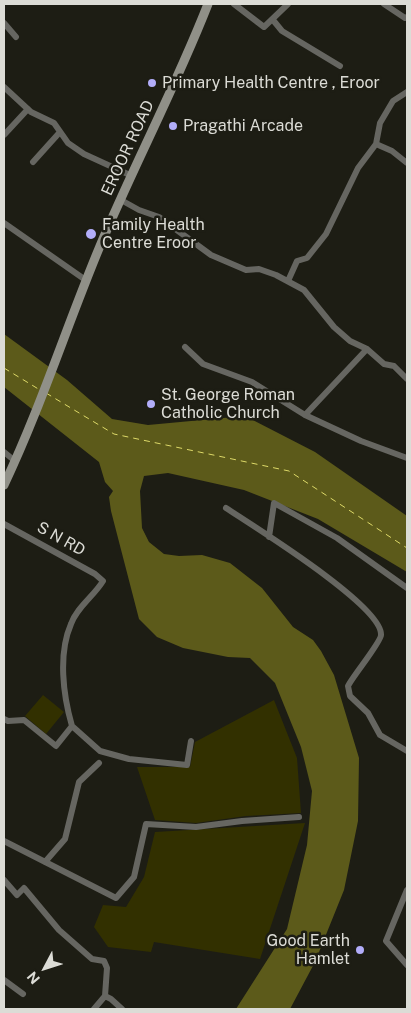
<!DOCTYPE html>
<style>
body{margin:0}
#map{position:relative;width:411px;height:1013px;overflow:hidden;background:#1d1d14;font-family:"Public Sans",sans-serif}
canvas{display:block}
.frame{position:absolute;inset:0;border:5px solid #dcdcd6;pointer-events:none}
.north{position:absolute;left:20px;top:943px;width:50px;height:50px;-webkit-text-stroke:4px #1d1d14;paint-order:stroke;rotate:230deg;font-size:14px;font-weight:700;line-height:20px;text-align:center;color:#dcdcd6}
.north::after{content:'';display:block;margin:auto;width:18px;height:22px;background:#dcdcd6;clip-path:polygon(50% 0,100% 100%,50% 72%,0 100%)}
</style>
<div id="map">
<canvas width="411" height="1013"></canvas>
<div class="frame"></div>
<div class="north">N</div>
</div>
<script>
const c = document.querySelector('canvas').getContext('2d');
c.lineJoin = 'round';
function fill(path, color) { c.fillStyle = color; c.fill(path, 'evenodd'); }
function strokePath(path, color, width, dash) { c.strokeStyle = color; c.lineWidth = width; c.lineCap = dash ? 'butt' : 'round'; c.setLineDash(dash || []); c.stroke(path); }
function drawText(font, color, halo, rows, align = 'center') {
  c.font = font + ' "Public Sans",sans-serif'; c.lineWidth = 5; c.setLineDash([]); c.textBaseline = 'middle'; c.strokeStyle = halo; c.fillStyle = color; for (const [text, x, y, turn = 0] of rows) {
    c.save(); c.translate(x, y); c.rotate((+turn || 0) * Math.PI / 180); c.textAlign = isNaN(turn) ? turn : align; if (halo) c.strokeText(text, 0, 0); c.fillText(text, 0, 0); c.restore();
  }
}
fill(new Path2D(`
 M43 695 64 712 46 734 25 716Z
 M274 700 297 758 301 813 246 816 196 823 155 820 137 767H190L195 742Z
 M305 823 260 959 154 942 151 952 108 947 94 927 103 905 126 907 144 877 155 832Z`), '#323000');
fill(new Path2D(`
 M4 334 67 380 112 419 148 425 245 416 315 452 407 516V572L318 519 244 490 168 473 144 476 140 491 142 528 149 542 164 554 179 556 202 555 230 563 262 588 293 627 313 640 321 651 334 675 359 758 358 821 344 890 315 962 290 1009H236L287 929 307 845 312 791 301 747 275 683 250 658 228 657 183 648 157 637 139 619 111 511 109 497 113 491 105 482 99 462 4 387Z`), '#5c5a1a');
strokePath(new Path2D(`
 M4 368 40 390
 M46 393 114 434 289 471 407 548`), '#ddd968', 1, [6, 5]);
strokePath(new Path2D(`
 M234 4 264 27 288 4
 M384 4 405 18 407 17
 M273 20 282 31 340 66
 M4 23 16 37
 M4 87 31 112 54 123 68 143 84 154 132 176
 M4 135 28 109
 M376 144 392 151 407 163
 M33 162 60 132
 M121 200 139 210 159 217 211 255 246 270 259 269 276 275 304 290 334 327 350 341 367 349 384 364 394 366 407 379
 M4 223 87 281
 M288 281 297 261 307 258 326 234 358 168 376 144 380 123 393 101 407 92
 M185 347 203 364 252 382 305 415 361 441 407 458
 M305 415 367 349
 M4 452 15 461
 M226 508C253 526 383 606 381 635 381 642 353 676 348 686L350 696 368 713 380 735 407 751
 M4 524 95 574 103 581C94 596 77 607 71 624 58 654 63 695 72 726L56 746 24 720 8 721 4 719
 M269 537 274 503 337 538 407 588
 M72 726 100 751 129 759 187 765 191 741
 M4 841 116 898 134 877 146 824 196 827 242 821 299 817
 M45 862 65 839 79 782 99 763
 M4 880 17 895 24 888 59 930 92 959 104 961 107 968 105 996
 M407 890 386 941 407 965
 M4 980 23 994
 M94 1009 105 996 111 999 122 1009`), '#666661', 6);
strokePath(new Path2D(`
 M4 485C41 407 67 325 100 246 134 165 176 86 208 4`), '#909088', 9);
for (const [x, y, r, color] of [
 [152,83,5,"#b2adf9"],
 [173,126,5,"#b2adf9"],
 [91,234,6,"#b2adf9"],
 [151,404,5,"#b2adf9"],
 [360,950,5,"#b2adf9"]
]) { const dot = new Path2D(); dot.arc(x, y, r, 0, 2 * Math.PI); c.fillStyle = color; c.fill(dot); strokePath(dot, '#1d1d14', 2); }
drawText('16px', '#dcdcd6', '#1d1d14', [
 ["Primary Health Centre , Eroor",162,83],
 ["Pragathi Arcade",183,126],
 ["Family Health",102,225],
 ["Centre Eroor",102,243],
 ["St. George Roman",161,395],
 ["Catholic Church",161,413],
 ["Good Earth",350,941,"right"],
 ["Hamlet",350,959,"right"]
], 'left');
drawText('16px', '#dcdcd6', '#1d1d14', [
 ["EROOR ROAD",128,148,-65],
 ["S N RD",61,539,29]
]);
</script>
